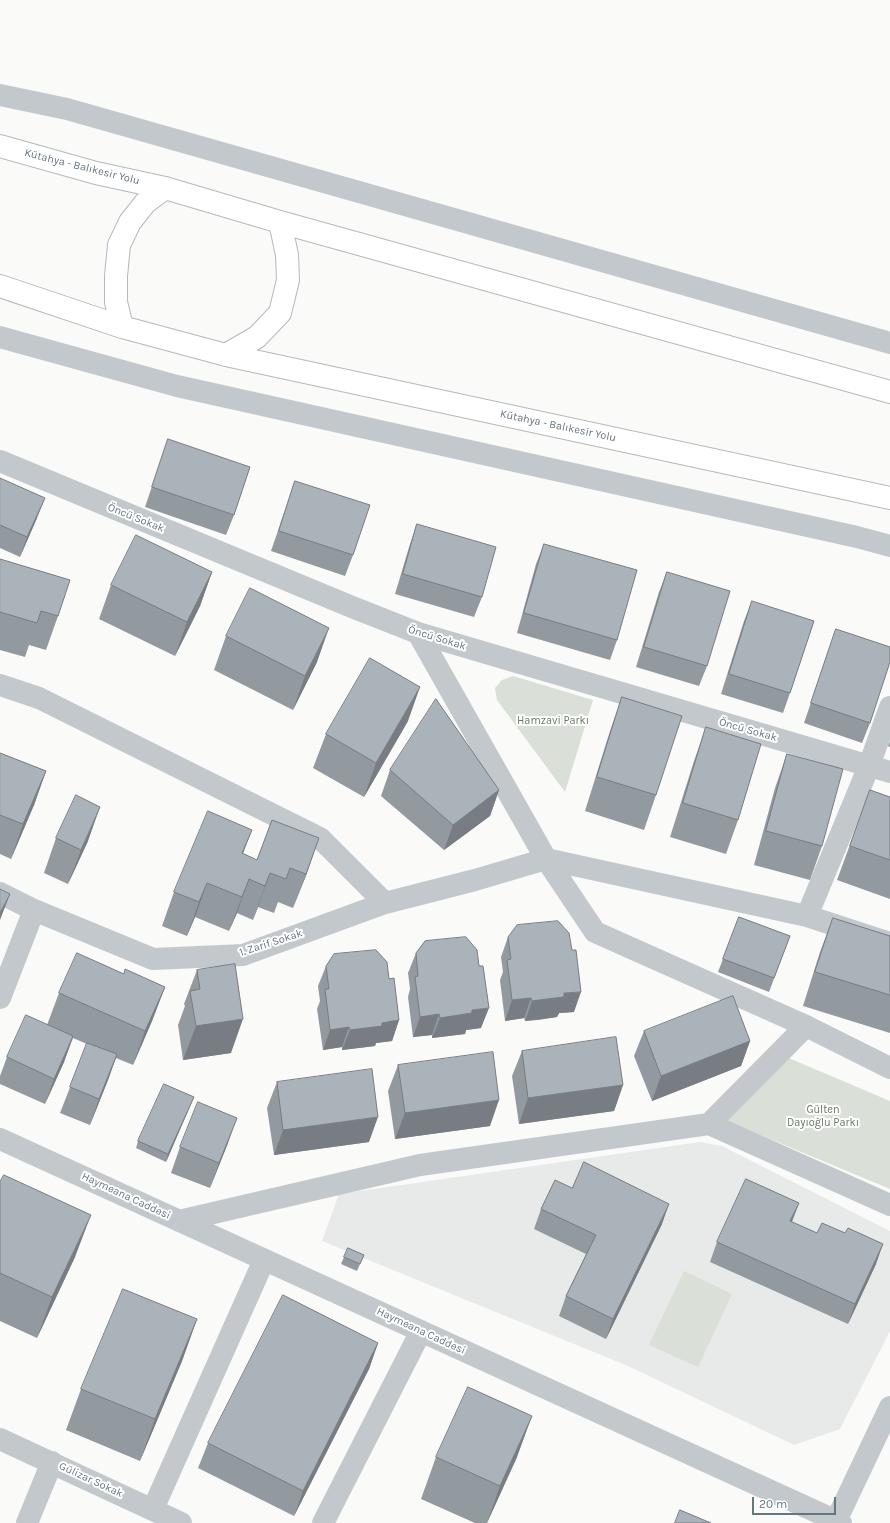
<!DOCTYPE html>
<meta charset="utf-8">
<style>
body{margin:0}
#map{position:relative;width:890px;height:1523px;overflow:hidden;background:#fafaf8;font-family:Karla,sans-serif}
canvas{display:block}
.scale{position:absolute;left:752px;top:1497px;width:84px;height:18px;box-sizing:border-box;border:2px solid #657683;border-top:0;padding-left:5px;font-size:12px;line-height:14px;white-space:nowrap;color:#657683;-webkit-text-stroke:3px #fff;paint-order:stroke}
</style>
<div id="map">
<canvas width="890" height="1523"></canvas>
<div class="scale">20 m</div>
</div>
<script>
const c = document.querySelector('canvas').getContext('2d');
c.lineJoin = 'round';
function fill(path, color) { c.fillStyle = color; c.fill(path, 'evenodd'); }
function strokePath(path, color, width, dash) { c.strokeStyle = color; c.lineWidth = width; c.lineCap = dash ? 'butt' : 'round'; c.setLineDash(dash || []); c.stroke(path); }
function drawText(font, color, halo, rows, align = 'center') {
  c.font = font + ' Karla,sans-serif'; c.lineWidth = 4; c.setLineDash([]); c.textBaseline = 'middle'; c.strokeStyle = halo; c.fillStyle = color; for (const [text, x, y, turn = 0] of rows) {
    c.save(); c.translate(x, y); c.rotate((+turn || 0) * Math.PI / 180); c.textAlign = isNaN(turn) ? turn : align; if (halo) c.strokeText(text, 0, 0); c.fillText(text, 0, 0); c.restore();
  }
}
fill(new Path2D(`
 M700 1142 722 1146 890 1231V1331L840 1429 794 1445 628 1366 322 1241 339 1194Z`), '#e8e9e9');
fill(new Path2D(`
 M513 676 593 700 565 792 497 700 495 688 502 680Z
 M784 1056 890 1101V1189L722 1119Z
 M684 1271 732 1294 698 1367 649 1345Z`), '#dadfd7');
const highway = new Path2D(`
 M0 146 96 173 165 188 280 222 890 392
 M0 286 122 327 226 355 890 498
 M122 327 116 302V276L119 245 130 222 145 203 165 188
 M226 355 257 337 280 313 288 280 287 255 280 222`);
strokePath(highway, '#b4b9bd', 24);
strokePath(new Path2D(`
 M0 95 67 109 890 343
 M0 337 177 386 857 537 890 546
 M0 461 352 607 418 633 890 772
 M418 633 546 859 595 932 806 1026 890 1068
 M0 685 39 698 320 838 385 903
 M0 893 34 910 153 959 243 955 385 903 475 880 546 859 807 916 890 943
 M807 916 869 766 890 707
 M0 998 34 910
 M709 1124 806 1026
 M0 1139 841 1523
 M179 1221 420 1165 709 1124 890 1205
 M0 1439 181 1523
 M153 1509 264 1260
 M27 1523 52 1462
 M323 1523 421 1331
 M835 1523 890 1407`), '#c3c8cc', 22);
strokePath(highway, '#fff', 22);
fill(new Path2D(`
 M168 439 234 515 226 535 145 507Z
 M0 478 37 518 20 557 0 548Z
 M295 481 353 555 345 576 271 551Z
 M417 524 482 597 474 617 395 594 410 544Z
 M544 544 617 640 610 660 517 633 536 564Z
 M0 559 58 616 46 650 29 645 25 657 0 650Z
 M212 572 200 606 175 656 99 619 111 585Z
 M667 572 707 666 699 686 636 667 659 592Z
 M752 601 790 693 783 713 721 694 744 621Z
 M836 629 870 723 862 743 804 723Z
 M226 636 317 662 293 710 214 670Z
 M622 697 656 795 644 830 585 811 610 731Z
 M408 721 364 797 313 768 326 734Z
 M706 727 738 820 726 854 670 837 694 761Z
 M890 741V747L888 746Z
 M0 753 46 771 34 805 11 859 0 854Z
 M787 754 822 846 810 880 754 865 775 788Z
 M390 770 499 790 490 816 444 850 381 796Z
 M870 790 890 797V899L837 880Z
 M272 820 307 873 293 908 278 902 274 913 258 907 253 920 237 913 229 931 195 917 187 936 162 926 174 892 243 854 257 860Z
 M56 838 88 841 68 884 44 873Z
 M739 917 790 936 769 992 718 972Z
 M833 918 890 936V1033L803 1006 820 952Z
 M508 937 574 1012 559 1013 557 1017 539 1020 525 1021 524 1018 505 1021 500 980 503 972 501 957Z
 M416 953 481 1028 466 1030 465 1034 432 1038V1035L413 1037 408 997 410 989 408 973Z
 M326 966 389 979 399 1020 392 1041 376 1043 375 1046 342 1050V1047L323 1050 317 1009 320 1001 318 986Z
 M197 970 231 1053 183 1060 178 1025 185 1006 184 1004Z
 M123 974 165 987 152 1021 133 1065 116 1058 108 1080 90 1125 60 1113 87 1044 73 1038 64 1062 45 1104 0 1084V1076L7 1057 47 1025 59 993Z
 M644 1031 750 1041 741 1066 652 1101 634 1056Z
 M522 1051 623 1085 614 1111 519 1124 512 1076Z
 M398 1065 490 1126 395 1139 388 1091Z
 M277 1082 369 1142 274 1155 267 1108Z
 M194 1097 166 1162 136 1148 138 1141Z
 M228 1143 210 1188 171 1173 180 1147Z
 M0 1182 75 1257 37 1338 0 1321Z
 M572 1188 662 1224 606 1339 559 1316 566 1296 586 1254 534 1229 541 1209Z
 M799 1203 792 1222 876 1264 848 1324 710 1262 717 1242Z
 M364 1255 357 1271 341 1264 344 1257Z
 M197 1319 182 1361 140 1461 66 1430 81 1389Z
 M378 1343 369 1369 294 1516 198 1468 208 1443Z
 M436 1457H517L487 1523H475L421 1499Z`), '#929a9f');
fill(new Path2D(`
 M45 498 37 518 20 557 27 537Z
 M212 572 200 606 175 656 187 622Z
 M329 628 317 662 293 710 305 676Z
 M420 687 408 721 364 797 376 763Z
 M46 771 34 805 11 859 23 824Z
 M499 790 490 816 444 850 453 825Z
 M100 807 88 841 68 884 81 850Z
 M252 830 239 864 242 853Z
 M319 838 307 873 293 908 306 874Z
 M270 873 258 907 253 920 265 886Z
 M249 879 237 913 229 931 242 897Z
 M207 883 195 917 187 936 199 902Z
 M10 894 0 920V913Z
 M165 987 152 1021 133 1065 145 1031Z
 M581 992 574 1012 559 1013 557 1017 525 1021 532 1001 564 993Z
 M531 998 524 1018 505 1021 512 1000Z
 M489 1008 481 1028 466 1030 465 1034 432 1038 440 1018 472 1010Z
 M439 1014 432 1035 413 1037 420 1017Z
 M243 1019 231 1053 183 1060 196 1026Z
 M399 1020 392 1041 376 1043 375 1046 342 1050 350 1030 382 1023Z
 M349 1027 342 1047 323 1050 330 1030Z
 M73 1036 64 1062 45 1104 54 1079Z
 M750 1041 741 1066 652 1101 661 1076Z
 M117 1054 108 1080 90 1125 99 1099Z
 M623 1085 614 1111 519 1124 528 1098Z
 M194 1097 191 1104 166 1162 168 1154Z
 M499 1100 490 1126 395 1139 405 1113Z
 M378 1117 369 1142 274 1155 283 1130Z
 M237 1118 228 1143 210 1188 219 1163Z
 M799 1203 791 1223 790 1221Z
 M669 1204 662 1224 606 1339 613 1319Z
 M91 1215 75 1257 37 1338 52 1297Z
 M883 1244 876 1264 848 1324 855 1304Z
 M197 1319 182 1361 140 1461 155 1419Z
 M378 1343 369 1369 294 1516 303 1491Z
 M532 1416 517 1457 487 1523 500 1486Z`), '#777d82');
const building = new Path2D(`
 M168 439 250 467 234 515 152 487Z
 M0 478 45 498 27 537 0 525Z
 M295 481 370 505 353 555 279 531Z
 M417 524 496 547 482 597 403 574Z
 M136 535 212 572 187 622 111 585Z
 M544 544 637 570 617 640 524 613Z
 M0 559 70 580 58 616 41 611 37 623 0 612Z
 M667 572 730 591 707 666 644 647Z
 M250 588 329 628 305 676 226 636Z
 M752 601 814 621 790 693 729 674Z
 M836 629 890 647V662L870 723 811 703Z
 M370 658 420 687 376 763 326 734Z
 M622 697 682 716 656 795 597 777Z
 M436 699 499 790 453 825 390 770Z
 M706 727 761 744 738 820 683 803Z
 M0 753 46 771 23 824 0 815Z
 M787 754 843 769 822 846 766 831Z
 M870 790 890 797V860L850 846Z
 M76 795 100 807 81 850 56 838Z
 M208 811 252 830 242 853 257 860 272 820 319 838 306 874 290 868 286 879 270 873 265 886 249 879 242 897 207 883 199 902 174 892Z
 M0 889 10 894 0 913Z
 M739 917 790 936 774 978 723 959Z
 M833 918 890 936V995L815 972Z
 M558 921 569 933 572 950H576L581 992 564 993V997L547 999 532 1001 531 998 512 1000 507 960 511 959 508 937 517 925Z
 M466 937 477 950 479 966H483L489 1008 472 1010V1013L440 1018 439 1014 420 1017 415 977 418 976 416 953 425 941Z
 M376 950 387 962 389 979 394 978 399 1020 382 1023V1026L350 1030 349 1027 330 1030 325 989H329L326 966 334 954Z
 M77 953 124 974 125 969 165 987 145 1031 59 993Z
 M235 964 243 1019 196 1026 190 991 200 989 197 970Z
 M733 996 750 1041 661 1076 644 1031Z
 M26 1015 73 1036 54 1079 7 1057Z
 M616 1037 623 1085 528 1098 522 1051Z
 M87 1043 117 1054 99 1099 70 1087Z
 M493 1052 499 1100 405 1113 398 1065Z
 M372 1069 378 1117 283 1130 277 1082Z
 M164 1084 194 1097 168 1154 138 1141Z
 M198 1102 237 1118 219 1163 180 1147Z
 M584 1162 669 1204 613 1319 566 1296 596 1235 541 1209 555 1180 572 1188Z
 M4 1175 91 1215 52 1297 0 1273V1182Z
 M746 1179 799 1203 790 1221 817 1233 822 1223 845 1233 848 1228 883 1244 855 1304 717 1242Z
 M348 1248 364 1255 360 1264 344 1257Z
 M123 1289 197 1319 155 1419 81 1389Z
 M283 1295 378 1343 303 1491 208 1443Z
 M468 1387 532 1416 500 1486 436 1457Z
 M680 1510 711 1523H675Z`);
fill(building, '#aab3b9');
strokePath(building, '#777d82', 1);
drawText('11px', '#657683', '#fff', [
 ["Kütahya - Balıkesir Yolu",82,167,14],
 ["Kütahya - Balıkesir Yolu",558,426,12],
 ["Öncü Sokak",136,518,22],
 ["Öncü Sokak",437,638,17],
 ["Öncü Sokak",748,730,16],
 ["1. Zarif Sokak",271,943,-18],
 ["Haymeana Caddesi",126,1196,25],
 ["Haymeana Caddesi",421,1331,25],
 ["Gülizar Sokak",91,1480,25]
]);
drawText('11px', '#687a64', '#fff', [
 ["Hamzavi Parkı",553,721],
 ["Gülten",823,1110],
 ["Dayıoğlu Parkı",823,1123]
]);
</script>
